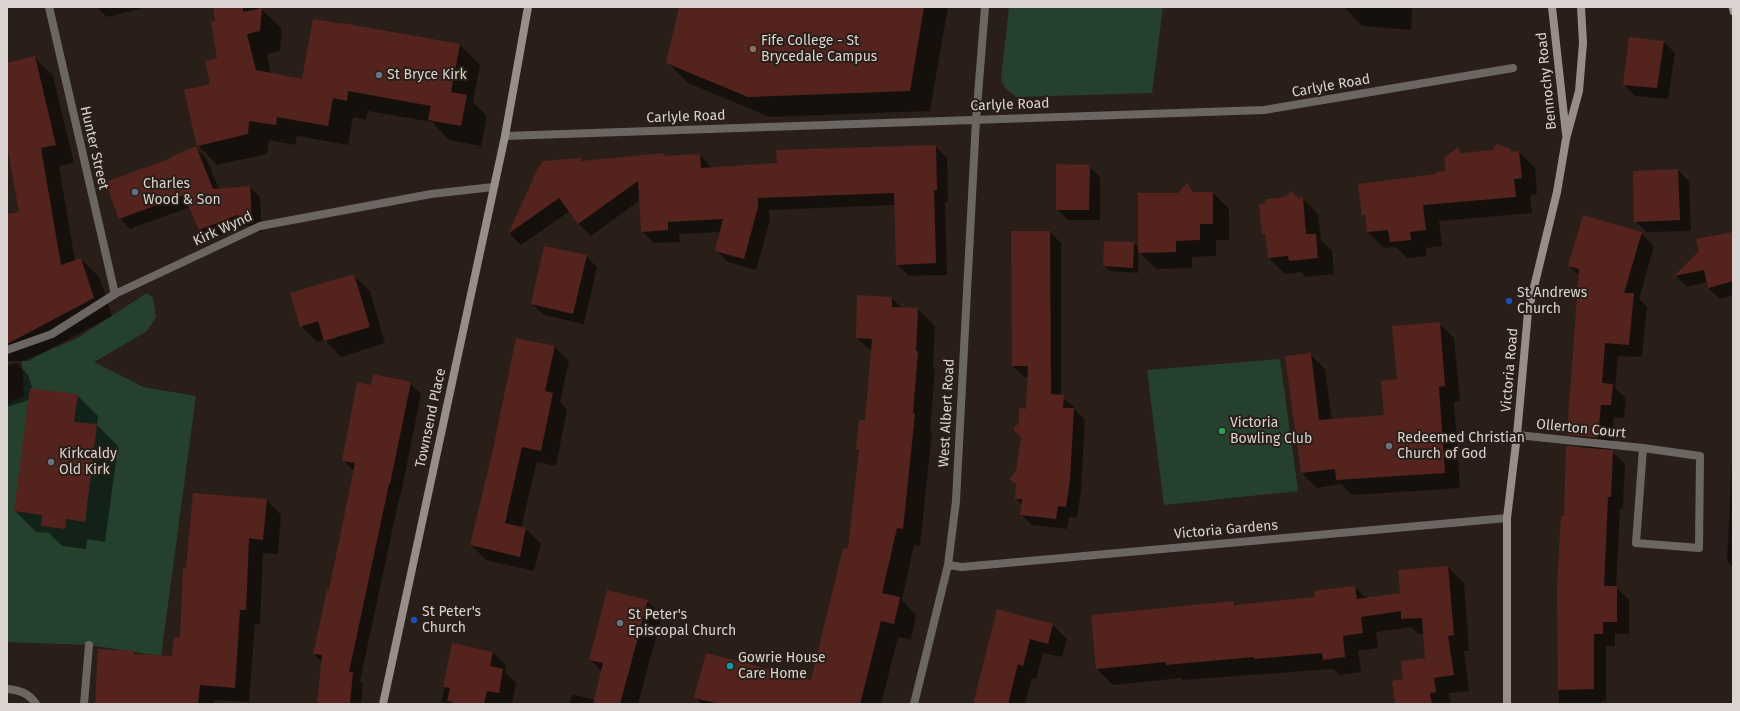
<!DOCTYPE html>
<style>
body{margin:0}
#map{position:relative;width:1740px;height:711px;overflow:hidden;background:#291f18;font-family:"Fira Sans",sans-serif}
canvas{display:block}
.frame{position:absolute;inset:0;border:8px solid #dad3cf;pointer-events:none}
</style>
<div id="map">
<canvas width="1740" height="711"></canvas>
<div class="frame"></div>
</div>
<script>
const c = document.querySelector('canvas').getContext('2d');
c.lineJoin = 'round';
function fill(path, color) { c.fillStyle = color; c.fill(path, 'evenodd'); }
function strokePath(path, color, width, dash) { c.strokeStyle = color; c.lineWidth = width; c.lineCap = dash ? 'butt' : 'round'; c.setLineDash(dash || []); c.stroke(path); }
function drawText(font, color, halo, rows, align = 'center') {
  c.font = font + ' "Fira Sans",sans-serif'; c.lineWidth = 4; c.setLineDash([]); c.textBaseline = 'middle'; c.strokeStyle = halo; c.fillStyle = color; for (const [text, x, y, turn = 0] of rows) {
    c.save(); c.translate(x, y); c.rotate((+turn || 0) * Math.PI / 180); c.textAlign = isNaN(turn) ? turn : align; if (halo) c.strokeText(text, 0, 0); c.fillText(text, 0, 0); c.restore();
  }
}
fill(new Path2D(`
 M1009 7H1163L1152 93 1016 97 1005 88 1001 79Z
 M147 293 153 298 156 317 147 331 94 362 143 387 196 396 161 656 89 645 7 642V404L24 396 22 361 76 339Z
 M1280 359 1298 491 1164 505 1147 370Z`), '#25412d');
fill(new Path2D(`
 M97 7H148L107 17Z
 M214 7H258L259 10H262L282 29 280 51 267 54 271 74 303 80 460 45 480 65 473 102 487 116 481 146 449 140 432 122 368 111 366 120 353 117 348 145 297 136 295 145 269 140 267 154 217 165 198 145 218 59 217 22Z
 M680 7H948L930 111 770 117 688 83 667 62Z
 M1344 7H1412L1411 30 1362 26Z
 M1664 42 1675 53 1668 99 1635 96 1624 84Z
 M35 58 53 76 74 163 59 166 75 261 81 259 100 278 112 316 28 361H7V215L21 212 7 146V64Z
 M935 146 947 158 948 202H945L947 275 909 276 897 264 895 205 769 210 770 220 756 270 728 262 716 250 721 232 679 234 680 242 654 243 642 231 640 200 591 236 579 224 570 211 521 245 509 233 538 170 580 159 583 162 663 154 666 157 700 155 712 168 778 164Z
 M196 148 206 158 219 189 250 187 260 197 262 233 248 225 210 240 200 230 190 207 130 229 120 218 171 159Z
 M1458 148 1463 154 1509 150 1511 153 1519 152 1535 168 1537 194 1530 195 1532 213 1439 221 1442 246 1426 248V256L1407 258 1396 247 1384 248 1368 232 1367 219 1362 215 1438 175 1447 172Z
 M1089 166 1100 177V220H1068L1057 209Z
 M1678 170 1689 181 1691 231 1647 232 1635 221Z
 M1187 185 1195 193H1213L1229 209V240H1216V256L1192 257V268L1156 269 1139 252 1138 273 1110 271 1104 266 1134 243 1139 248 1179 194Z
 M1302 198 1318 214 1321 240 1332 251 1334 274 1306 277 1301 272 1285 274 1269 258 1267 237 1263 234 1297 199Z
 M1050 232 1061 243V396L1074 407V409L1085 420 1081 491 1077 518 1069 517 1067 529 1032 525 1021 514 1022 505 1016 498 1017 486 1010 479 1017 471 1022 438 1020 424 1027 410 1029 377H1024L1013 366Z
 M1641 233 1654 246 1639 299 1647 307 1642 357 1618 356 1615 388 1626 398 1624 418 1614 417 1611 451 1625 464 1623 509H1620L1616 587 1629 600V634H1615V646H1606V701H1602V704H1559L1558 586 1565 517 1582 448 1568 434 1580 276 1569 266Z
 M1733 235V295L1720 299 1708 288 1707 282 1687 287 1676 276 1700 251Z
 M586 256 597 267 584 324 544 315 532 304Z
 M353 275 370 291 385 343 341 357 325 340 317 342 301 326Z
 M892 298 902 308 918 309 935 326 933 368 935 369 930 430 932 432 920 546 914 545 902 600 916 615 911 640 898 637 881 704H702L695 697 812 681 849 550 859 452 857 450 866 422 872 352 857 338Z
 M1439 323 1454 338 1460 401 1454 402 1460 488 1352 495 1341 484 1317 488 1302 473 1310 354 1325 369 1332 420 1385 416 1398 380Z
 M555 347 569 361 560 402 567 409 556 466 537 462 521 528 526 529 541 544 534 571 486 560 471 545 493 454Z
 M17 363 28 375 33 390 77 395 98 416 97 425 118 446 105 542 87 539 86 549 62 546 49 533 36 532 15 511 29 400 7 407V366Z
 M410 383 421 394 401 494H400L360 681 363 684 361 704H318L322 662 314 654 329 592 354 471 343 460 371 386Z
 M1732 456H1733V567L1727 561Z
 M267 500 281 515 278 554 263 553 260 624H255L249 702 214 700V704H96L134 652 138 655 173 657 181 639 187 569Z
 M1448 567 1464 583 1469 651H1464L1469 691 1449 693 1451 704H1396L1404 680 1426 659 1424 634H1418L1411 627 1376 632 1378 648 1358 651 1361 672 1340 675 1333 669 1183 680 1181 678 1113 685 1097 669 1092 616 1233 602 1237 606 1316 598 1355 587 1367 599 1401 594Z
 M647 601 662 615 638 704H569L572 694 595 700 602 672 590 659Z
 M998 610 1053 625 1067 639 1062 657 1043 653 1036 679 1032 678 1025 704H974Z
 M453 644 493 652 506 666 505 672 516 683 512 704H441Z`), '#0007');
fill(new Path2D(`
 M213 7H243V12L262 8 260 31 247 34 256 70 302 79 313 19 342 24V23L460 44 451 92 467 95 461 126 428 120 431 106 348 91 347 101 333 98 328 126 277 117 276 125 249 121 248 134 197 146 184 90 210 84 205 61 217 58 211 22 215 21Z
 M679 7H924L910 91 748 97 666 63Z
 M1629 37 1664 41 1657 88 1623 85Z
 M35 56 56 145 41 148 61 265 81 258 94 298 7 344V214L19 212 7 146V63Z
 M1496 144 1510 149V152L1519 151 1522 178 1514 179 1516 197 1423 205 1426 230 1410 232 1411 240 1390 242 1388 230 1367 232 1365 215 1362 216 1358 184 1436 174V172L1446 171 1444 158 1458 147 1461 153 1493 150Z
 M936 145 937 190H934L936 263 896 265 894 193 758 198V207L744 259 715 251 723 219 668 222V230L641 232 638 181 578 224 559 198 508 234 537 170 543 161 581 158V161L664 153V156L700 154 701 168 777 163 776 150Z
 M196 146 213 189 250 186 252 223 237 215 199 230 184 195 119 219 105 182 169 159V158Z
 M1056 164 1090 165 1089 210H1056Z
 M1678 169 1680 220 1634 222 1633 171Z
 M1187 183 1193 192H1213V224H1200V240L1176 241V252L1138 253V193H1178Z
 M1291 191 1298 198 1303 197 1306 234H1316L1318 258 1289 261 1288 256 1268 258 1265 234H1262L1259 204 1265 203 1266 199 1286 197Z
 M1583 215 1642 232 1624 293H1634L1629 345 1605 343 1602 383 1613 384 1611 405H1601L1598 438 1567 435 1579 269 1568 266Z
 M1011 231H1050L1051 394 1064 395 1063 408H1074L1070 479 1066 507 1058 506 1056 519 1020 515 1022 499H1015L1016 484 1009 479 1016 471 1021 438 1013 429 1019 423V408L1026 409 1028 366H1012Z
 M1733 232V281L1708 288 1704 270 1674 276 1699 251 1696 239Z
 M1104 241 1134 242 1133 268 1103 266Z
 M544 246 587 255 573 314 531 304Z
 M354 274 370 327 324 341 318 321 300 327 290 293Z
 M857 295 892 297V307L918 308 916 351H918L913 413 915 414 903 529 897 528 882 593 900 597 894 624 881 621 860 704H720L694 698 706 653 811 680 843 548 848 549 859 450H856L859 420H865L872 339 856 338Z
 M1440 322 1445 386 1439 387 1445 473 1336 480 1335 469 1301 473 1285 356 1311 353 1319 420 1384 415 1381 381 1397 379 1392 326Z
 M516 338 555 346 545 391 553 393 541 451 522 447 505 523 526 528 520 557 470 545 492 454Z
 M373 374 411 382 390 484H389L349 672H353L350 704H317L322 655 313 654 327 590H329L355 463 342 461 357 382 371 385Z
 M30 388 78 394 74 422 97 424 85 522 66 519 65 529 41 526 42 515 14 511Z
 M1566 446 1613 450 1611 497H1608L1604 586H1617V622H1603V634H1594V689L1558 690 1557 586 1561 516H1564Z
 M193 493 267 499 263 540 249 538 246 610H240L235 688 200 685 198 704H95L98 649 135 651 134 654 172 656 174 637 180 638 183 568H186Z
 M1448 566 1454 635 1448 636 1454 675 1434 678 1436 692 1430 693 1432 704H1395L1392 681 1403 679 1401 661 1425 658 1422 618 1401 619V611L1361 617 1363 633 1343 636 1345 657 1323 660 1322 653 1254 659V657L1166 665V662L1096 669 1091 615 1234 601V605L1315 597 1314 591 1355 586 1357 599 1400 593 1398 570Z
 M607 590 648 600 620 704H593L603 663 589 660Z
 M997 609 1053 624 1048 644 1030 639 1023 666 1018 664 1008 704H973Z
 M452 643 493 652 490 666 503 669 499 693 487 691 484 704H459L447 701 450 688 443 687Z`), '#55231e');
strokePath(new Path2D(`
 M49 7 115 294
 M505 136 1264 110 1513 68
 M7 350 52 334 115 294 260 226 431 194 493 187
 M1517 435 1643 448 1700 456 1699 548 1636 543 1643 448
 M948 565 962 567 1507 518
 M7 689C19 690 29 693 36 704
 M84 704 89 645
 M914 704 948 565 956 501 976 120 985 7`), '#6c6663', 8);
strokePath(new Path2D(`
 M1552 7 1566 134
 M383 704 505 136 528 7
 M1507 704V518L1517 435 1528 312 1557 192 1566 139 1579 91 1583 43 1581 7`), '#978e88', 8);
strokePath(new Path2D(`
 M1730 7 1733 18`), '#a29a95', 3, [8, 4]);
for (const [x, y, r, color] of [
 [753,49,4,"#8d6e63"],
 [379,75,4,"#6b7280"],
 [135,192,4,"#5c6f8a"],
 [1509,301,4,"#1a4fb4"],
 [1222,431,4,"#2e9e5b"],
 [1389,446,4,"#6b7280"],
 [51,462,4,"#6b7280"],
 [414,620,4,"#1a4fb4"],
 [620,623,4,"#6b7280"],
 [730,666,4,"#0f9aa8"]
]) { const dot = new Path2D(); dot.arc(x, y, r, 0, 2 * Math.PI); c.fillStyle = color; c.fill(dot); strokePath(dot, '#291f18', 1.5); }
drawText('14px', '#dad3cf', '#291f18', [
 ["Fife College - St",761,41],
 ["Brycedale Campus",761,57],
 ["St Bryce Kirk",387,75],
 ["Charles",143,184],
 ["Wood & Son",143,200],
 ["St Andrews",1517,293],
 ["Church",1517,309],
 ["Victoria",1230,423],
 ["Bowling Club",1230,439],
 ["Redeemed Christian",1397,438],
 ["Church of God",1397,454],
 ["Kirkcaldy",59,454],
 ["Old Kirk",59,470],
 ["St Peter's",422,612],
 ["Church",422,628],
 ["St Peter's",628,615],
 ["Episcopal Church",628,631],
 ["Gowrie House",738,658],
 ["Care Home",738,674]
], 'left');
drawText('14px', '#dad3cf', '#291f18', [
 ["Bennochy Road",1547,81,-96],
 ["Carlyle Road",1331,86,-10],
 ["Carlyle Road",1010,105,-2],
 ["Carlyle Road",686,117,-2],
 ["Hunter Street",94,148,77],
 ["Kirk Wynd",223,229,-25],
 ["Victoria Road",1510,370,-85],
 ["West Albert Road",947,413,-87],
 ["Townsend Place",431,418,-78],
 ["Ollerton Court",1581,429,6],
 ["Victoria Gardens",1226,530,-5]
]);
</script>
